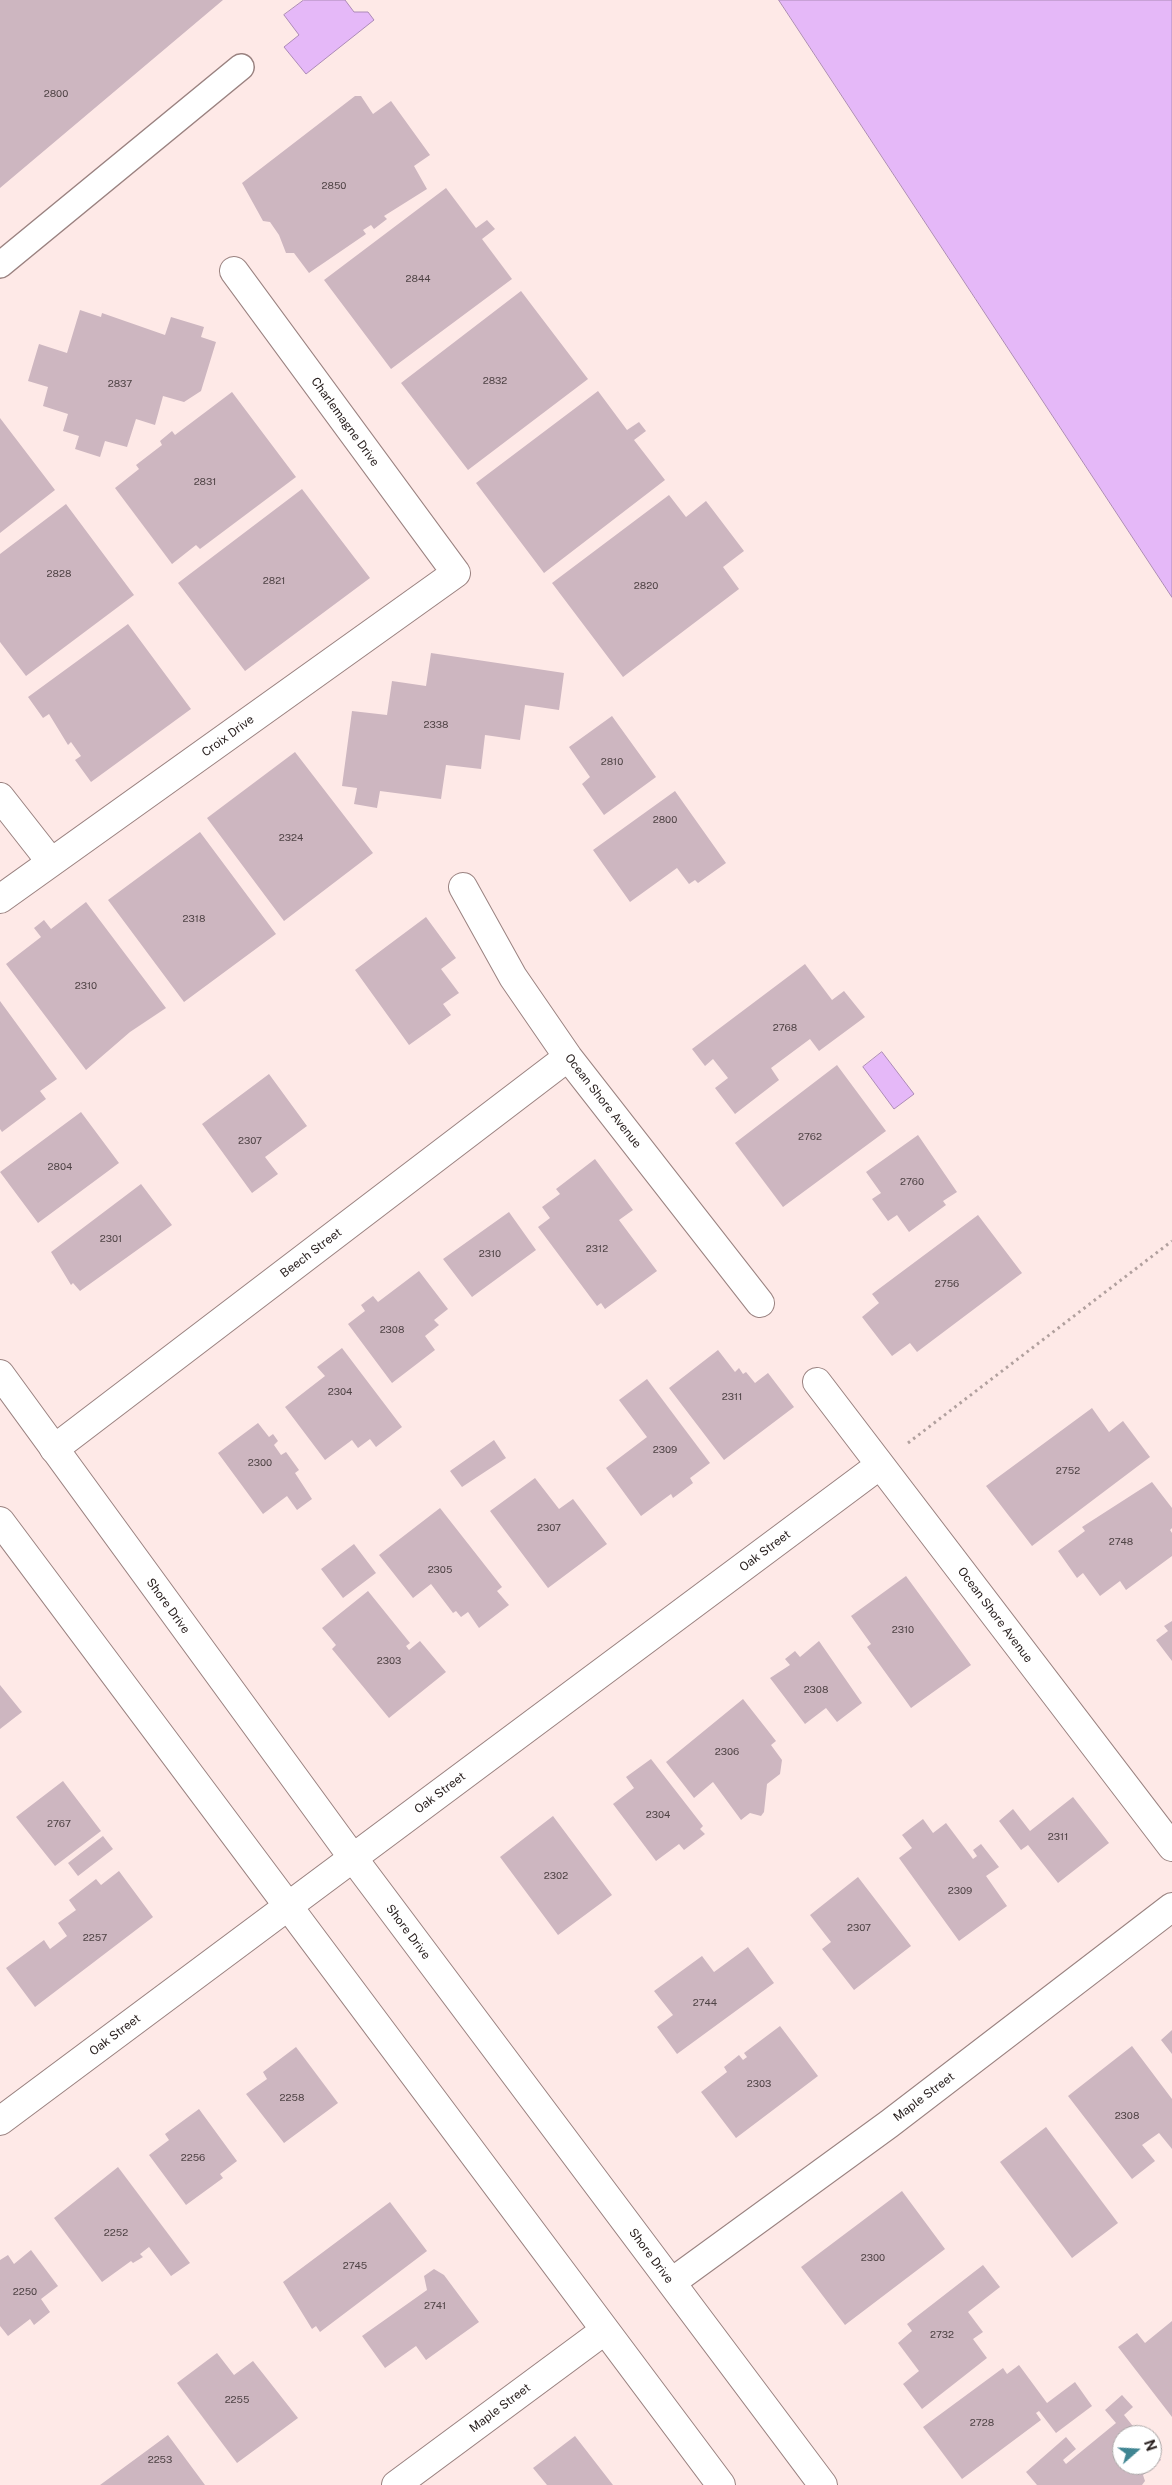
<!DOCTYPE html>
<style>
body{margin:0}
#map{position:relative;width:1172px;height:2485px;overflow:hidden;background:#fee9e7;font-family:"Public Sans",sans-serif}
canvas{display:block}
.north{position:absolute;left:1112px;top:2425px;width:50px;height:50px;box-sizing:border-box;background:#fff;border:1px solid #a9a5a5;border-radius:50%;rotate:71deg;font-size:14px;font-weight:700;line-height:20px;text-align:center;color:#271e1d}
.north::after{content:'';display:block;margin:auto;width:18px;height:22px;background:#408592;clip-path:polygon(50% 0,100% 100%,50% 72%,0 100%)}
</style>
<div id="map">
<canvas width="1172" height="2485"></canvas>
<div class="north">N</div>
</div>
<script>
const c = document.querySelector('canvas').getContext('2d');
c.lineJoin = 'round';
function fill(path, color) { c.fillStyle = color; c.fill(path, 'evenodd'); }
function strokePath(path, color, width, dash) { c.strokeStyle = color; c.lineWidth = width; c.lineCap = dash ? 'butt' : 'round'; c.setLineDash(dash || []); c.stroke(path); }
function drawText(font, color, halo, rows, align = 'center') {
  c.font = font + ' "Public Sans",sans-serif'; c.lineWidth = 4; c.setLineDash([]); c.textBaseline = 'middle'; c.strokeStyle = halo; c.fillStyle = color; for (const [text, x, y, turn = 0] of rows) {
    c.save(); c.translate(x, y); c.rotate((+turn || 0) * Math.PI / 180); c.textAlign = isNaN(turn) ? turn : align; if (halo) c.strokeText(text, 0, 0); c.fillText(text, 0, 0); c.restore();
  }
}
const water = new Path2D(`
 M304 0H345L354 12H368L374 20 306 74 284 47 299 35 284 15Z
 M779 0H1172V597Z
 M882 1052 914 1094 894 1109 863 1067Z`);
fill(water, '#e5b8f8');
strokePath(water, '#ac8ab6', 1);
fill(new Path2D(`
 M0 0H223L0 188Z
 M355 96H361L373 114 391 101 430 155 414 166 427 189 384 216 387 219 374 229 371 225 363 230 366 234 309 273 294 253H286L279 235 270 222 263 221 242 183Z
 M446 188 476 228 487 220 495 229 482 239 512 279 391 369 324 280Z
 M521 291 588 379 468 470 401 383Z
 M80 310 101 317 102 313 165 335 171 317 204 327 201 337 216 342 201 391 184 402 163 396 155 425 136 419 127 447 105 441 100 457 75 449 79 436 63 431 68 414 43 406 48 387 28 381 39 344 67 353Z
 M598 391 627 430 639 422 646 431 634 440 665 480 544 573 476 483Z
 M232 392 296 477 200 549 196 545 172 564 115 488 139 469 136 465 162 445 160 441 172 431 175 435Z
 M0 418 55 490 0 533Z
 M302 489 370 578 245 671 178 583Z
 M669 495 686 517 706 501 744 551 723 567 739 589 623 677 552 583Z
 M66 504 134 595 26 676 0 642V554Z
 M128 624 191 709 91 782 75 760 81 756 71 742 68 745 49 714 43 718 28 697Z
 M431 653 564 673 559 710 525 705 520 740 485 735 481 769 446 765 441 799 380 791 377 808 354 804 357 788 342 786 352 711 387 715 392 681 426 686Z
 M612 716 656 777 604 815 582 784 590 777 569 747Z
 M295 752 373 853 284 921 207 818Z
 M675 791 726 863 698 883 695 880 689 884 677 868 630 902 593 850Z
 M200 832 276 934 184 1002 108 900Z
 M86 902 166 1008 130 1032 86 1070 6 964 41 937 34 928 44 920 51 929Z
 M426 917 456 958 441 969 459 993 443 1004 451 1015 409 1045 355 970Z
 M805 964 832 1000 844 991 865 1017 819 1051 810 1039 771 1068 779 1080 735 1114 715 1088 728 1078 713 1059 705 1066 692 1049Z
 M0 1001 57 1079 40 1091 46 1099 2 1132 0 1129Z
 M837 1065 886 1131 783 1207 735 1143Z
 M269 1074 307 1126 265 1157 278 1174 252 1193 202 1124Z
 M81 1112 119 1163 38 1223 0 1172Z
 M918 1135 957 1192 943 1201 946 1205 909 1232 897 1215 888 1221 872 1199 881 1193 866 1172Z
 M595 1159 633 1210 619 1220 657 1271 605 1309 601 1303 597 1306 538 1227 550 1218 542 1207 560 1194 556 1189Z
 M141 1184 172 1225 80 1291 73 1283 71 1285 51 1252Z
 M509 1212 536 1250 472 1297 443 1259Z
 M978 1215 1022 1273 917 1352 910 1343 892 1356 862 1317 879 1303 872 1294Z
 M419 1271 448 1309 434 1320 439 1325 425 1336 435 1350 392 1383 348 1324 365 1311 361 1305 373 1296 378 1302Z
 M342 1348 402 1427 376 1447 370 1439 358 1448 352 1440 325 1460 285 1407 325 1376 317 1367Z
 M718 1350 735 1372 739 1368 743 1374 746 1372 755 1383 768 1373 794 1407 724 1460 669 1388Z
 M647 1379 710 1463 690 1478 693 1483 673 1498 671 1494 641 1516 606 1468 647 1437 619 1400Z
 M1092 1408 1109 1432 1123 1421 1150 1457 1032 1546 986 1486Z
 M258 1423 269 1437 273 1434 278 1441 274 1445 281 1455 286 1452 299 1470 295 1473 312 1499 297 1510 287 1496 263 1514 218 1453Z
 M494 1440 506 1458 462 1487 450 1471Z
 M535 1478 559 1509 573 1499 607 1544 548 1588 490 1511Z
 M1152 1482 1172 1508V1528L1170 1530 1172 1533V1556L1126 1590 1120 1581 1100 1596 1083 1573 1077 1578 1058 1551 1085 1531 1082 1527Z
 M440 1508 502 1587 497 1591 509 1605 479 1628 468 1612 461 1617 456 1611 453 1613 431 1584 413 1598 379 1555Z
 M354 1544 376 1573 343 1598 321 1569Z
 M906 1576 971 1665 911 1708 867 1647 871 1644 851 1616Z
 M368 1591 410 1643 406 1646 409 1650 420 1641 446 1672 389 1718 332 1649 336 1645 322 1628Z
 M1172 1621V1661L1156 1640 1168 1631 1164 1626Z
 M819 1641 862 1703 837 1722 826 1708 805 1724 770 1678 790 1665 785 1659 795 1651 800 1657Z
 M0 1685 22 1712 0 1729Z
 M743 1699 776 1741 771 1745 782 1760 780 1774 767 1784 764 1812 761 1816 750 1813 741 1820 713 1782 694 1798 666 1762Z
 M651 1759 703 1826 700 1829 705 1834 684 1850 679 1844 656 1861 613 1804 634 1788 626 1777Z
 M63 1781 101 1831 55 1866 16 1817Z
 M1073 1797 1109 1843 1058 1883 1028 1845 1021 1850 999 1821 1013 1809 1030 1831Z
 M553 1816 612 1895 558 1935 500 1857Z
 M923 1819 933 1833 946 1823 973 1859 977 1856 973 1850 981 1844 999 1867 986 1876 1007 1906 959 1941 899 1858 912 1848 902 1835Z
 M103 1836 113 1849 78 1876 68 1863Z
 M119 1871 153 1917 35 2007 6 1968 44 1940 50 1949 67 1936 58 1923 76 1910 69 1900 96 1879 101 1885Z
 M858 1877 911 1946 854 1990 822 1949 831 1942 810 1915Z
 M748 1947 774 1983 677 2054 657 2027 673 2015 654 1991 702 1956 714 1972Z
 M780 2026 818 2076 736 2138 701 2092 727 2072 724 2067 739 2055 743 2060 747 2057 744 2053Z
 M1172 2030V2054L1161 2040Z
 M1132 2046 1172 2099V2149L1159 2133 1142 2145 1155 2161 1132 2179 1068 2096Z
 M296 2047 338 2103 284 2143 246 2094 267 2079 263 2072Z
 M199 2109 237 2161 220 2174 223 2178 186 2205 149 2155 169 2140 165 2134Z
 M1046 2127 1118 2223 1072 2258 1000 2162Z
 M118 2167 190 2263 171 2276 149 2247 140 2254 143 2257 133 2263 131 2261 102 2282 54 2218Z
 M902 2191 945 2249 845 2325 801 2267Z
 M390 2202 427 2251 320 2332 316 2326 312 2329 283 2282Z
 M31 2250 58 2286 41 2299 50 2312 34 2325 30 2319 8 2336 0 2326V2260L8 2255 14 2264Z
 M983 2265 1000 2287 968 2312 983 2332 973 2339 987 2358 922 2409 903 2384 919 2371 898 2343 912 2331 907 2324Z
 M434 2269 444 2275 479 2322 426 2360 416 2346 385 2368 362 2336 427 2290 424 2276Z
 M1172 2321V2417L1118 2347 1137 2333 1145 2343Z
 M217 2353 234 2375 253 2361 298 2418 237 2463 177 2383Z
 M1019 2365 1047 2403 1075 2382 1092 2406 1056 2433 1039 2411 1036 2413 1041 2420 962 2479 923 2427 1003 2368 1007 2374Z
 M1122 2395 1133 2407 1124 2415 1140 2435H1122V2465H1152V2449L1161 2460 1143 2475 1145 2481 1142 2485H1037L1026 2472 1066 2437 1076 2449 1063 2460 1066 2464 1116 2423 1105 2410Z
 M168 2435 205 2485H100Z
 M575 2436 613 2485H547L533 2468Z`), '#cdb6c0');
const service = new Path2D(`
 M0 265 241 67`);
const minor = new Path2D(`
 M0 797 51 862
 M463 887 513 977 568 1057 760 1303
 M0 899 456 573 234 271
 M817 1382 1172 1847
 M54 1449 568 1057
 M0 2121 880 1465
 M672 2282 889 2124 1172 1907
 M396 2485 604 2331`);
const trunk = new Path2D(`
 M0 1374 353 1858 823 2485
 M0 1521 721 2485`);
strokePath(service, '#9a8280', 28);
strokePath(minor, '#9a8280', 30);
strokePath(trunk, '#9a8280', 30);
strokePath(new Path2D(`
 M908 1443 1172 1241`), '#b1a09e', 3, [2.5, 4]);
strokePath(service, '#fff', 25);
strokePath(minor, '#fff', 28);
strokePath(trunk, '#fff', 28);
drawText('10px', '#504446', null, [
 ["2800",56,94],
 ["2850",334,186],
 ["2844",418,279],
 ["2832",495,381],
 ["2837",120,384],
 ["2831",205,482],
 ["2828",59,574],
 ["2821",274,581],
 ["2820",646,586],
 ["2338",436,725],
 ["2810",612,762],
 ["2800",665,820],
 ["2324",291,838],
 ["2318",194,919],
 ["2310",86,986],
 ["2768",785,1028],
 ["2762",810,1137],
 ["2307",250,1141],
 ["2804",60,1167],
 ["2760",912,1182],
 ["2301",111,1239],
 ["2312",597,1249],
 ["2310",490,1254],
 ["2756",947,1284],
 ["2308",392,1330],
 ["2304",340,1392],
 ["2311",732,1397],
 ["2309",665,1450],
 ["2300",260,1463],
 ["2752",1068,1471],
 ["2307",549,1528],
 ["2748",1121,1542],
 ["2305",440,1570],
 ["2310",903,1630],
 ["2303",389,1661],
 ["2308",816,1690],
 ["2306",727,1752],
 ["2304",658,1815],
 ["2767",59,1824],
 ["2311",1058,1837],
 ["2302",556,1876],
 ["2309",960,1891],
 ["2307",859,1928],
 ["2257",95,1938],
 ["2744",705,2003],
 ["2303",759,2084],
 ["2258",292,2098],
 ["2308",1127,2116],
 ["2256",193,2158],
 ["2252",116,2233],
 ["2300",873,2258],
 ["2745",355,2266],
 ["2250",25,2292],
 ["2741",435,2306],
 ["2732",942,2335],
 ["2255",237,2400],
 ["2728",982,2423],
 ["2253",160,2460]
]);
drawText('12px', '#271e1d', '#fff', [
 ["Charlemagne Drive",345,422,54],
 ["Croix Drive",228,736,-36],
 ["Ocean Shore Avenue",603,1101,52],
 ["Beech Street",311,1253,-37],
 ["Oak Street",765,1551,-37],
 ["Shore Drive",168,1606,54],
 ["Ocean Shore Avenue",995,1615,53],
 ["Oak Street",440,1793,-37],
 ["Shore Drive",408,1932,53],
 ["Oak Street",115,2035,-37],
 ["Maple Street",924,2097,-37],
 ["Shore Drive",651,2256,53],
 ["Maple Street",500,2408,-37]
]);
</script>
